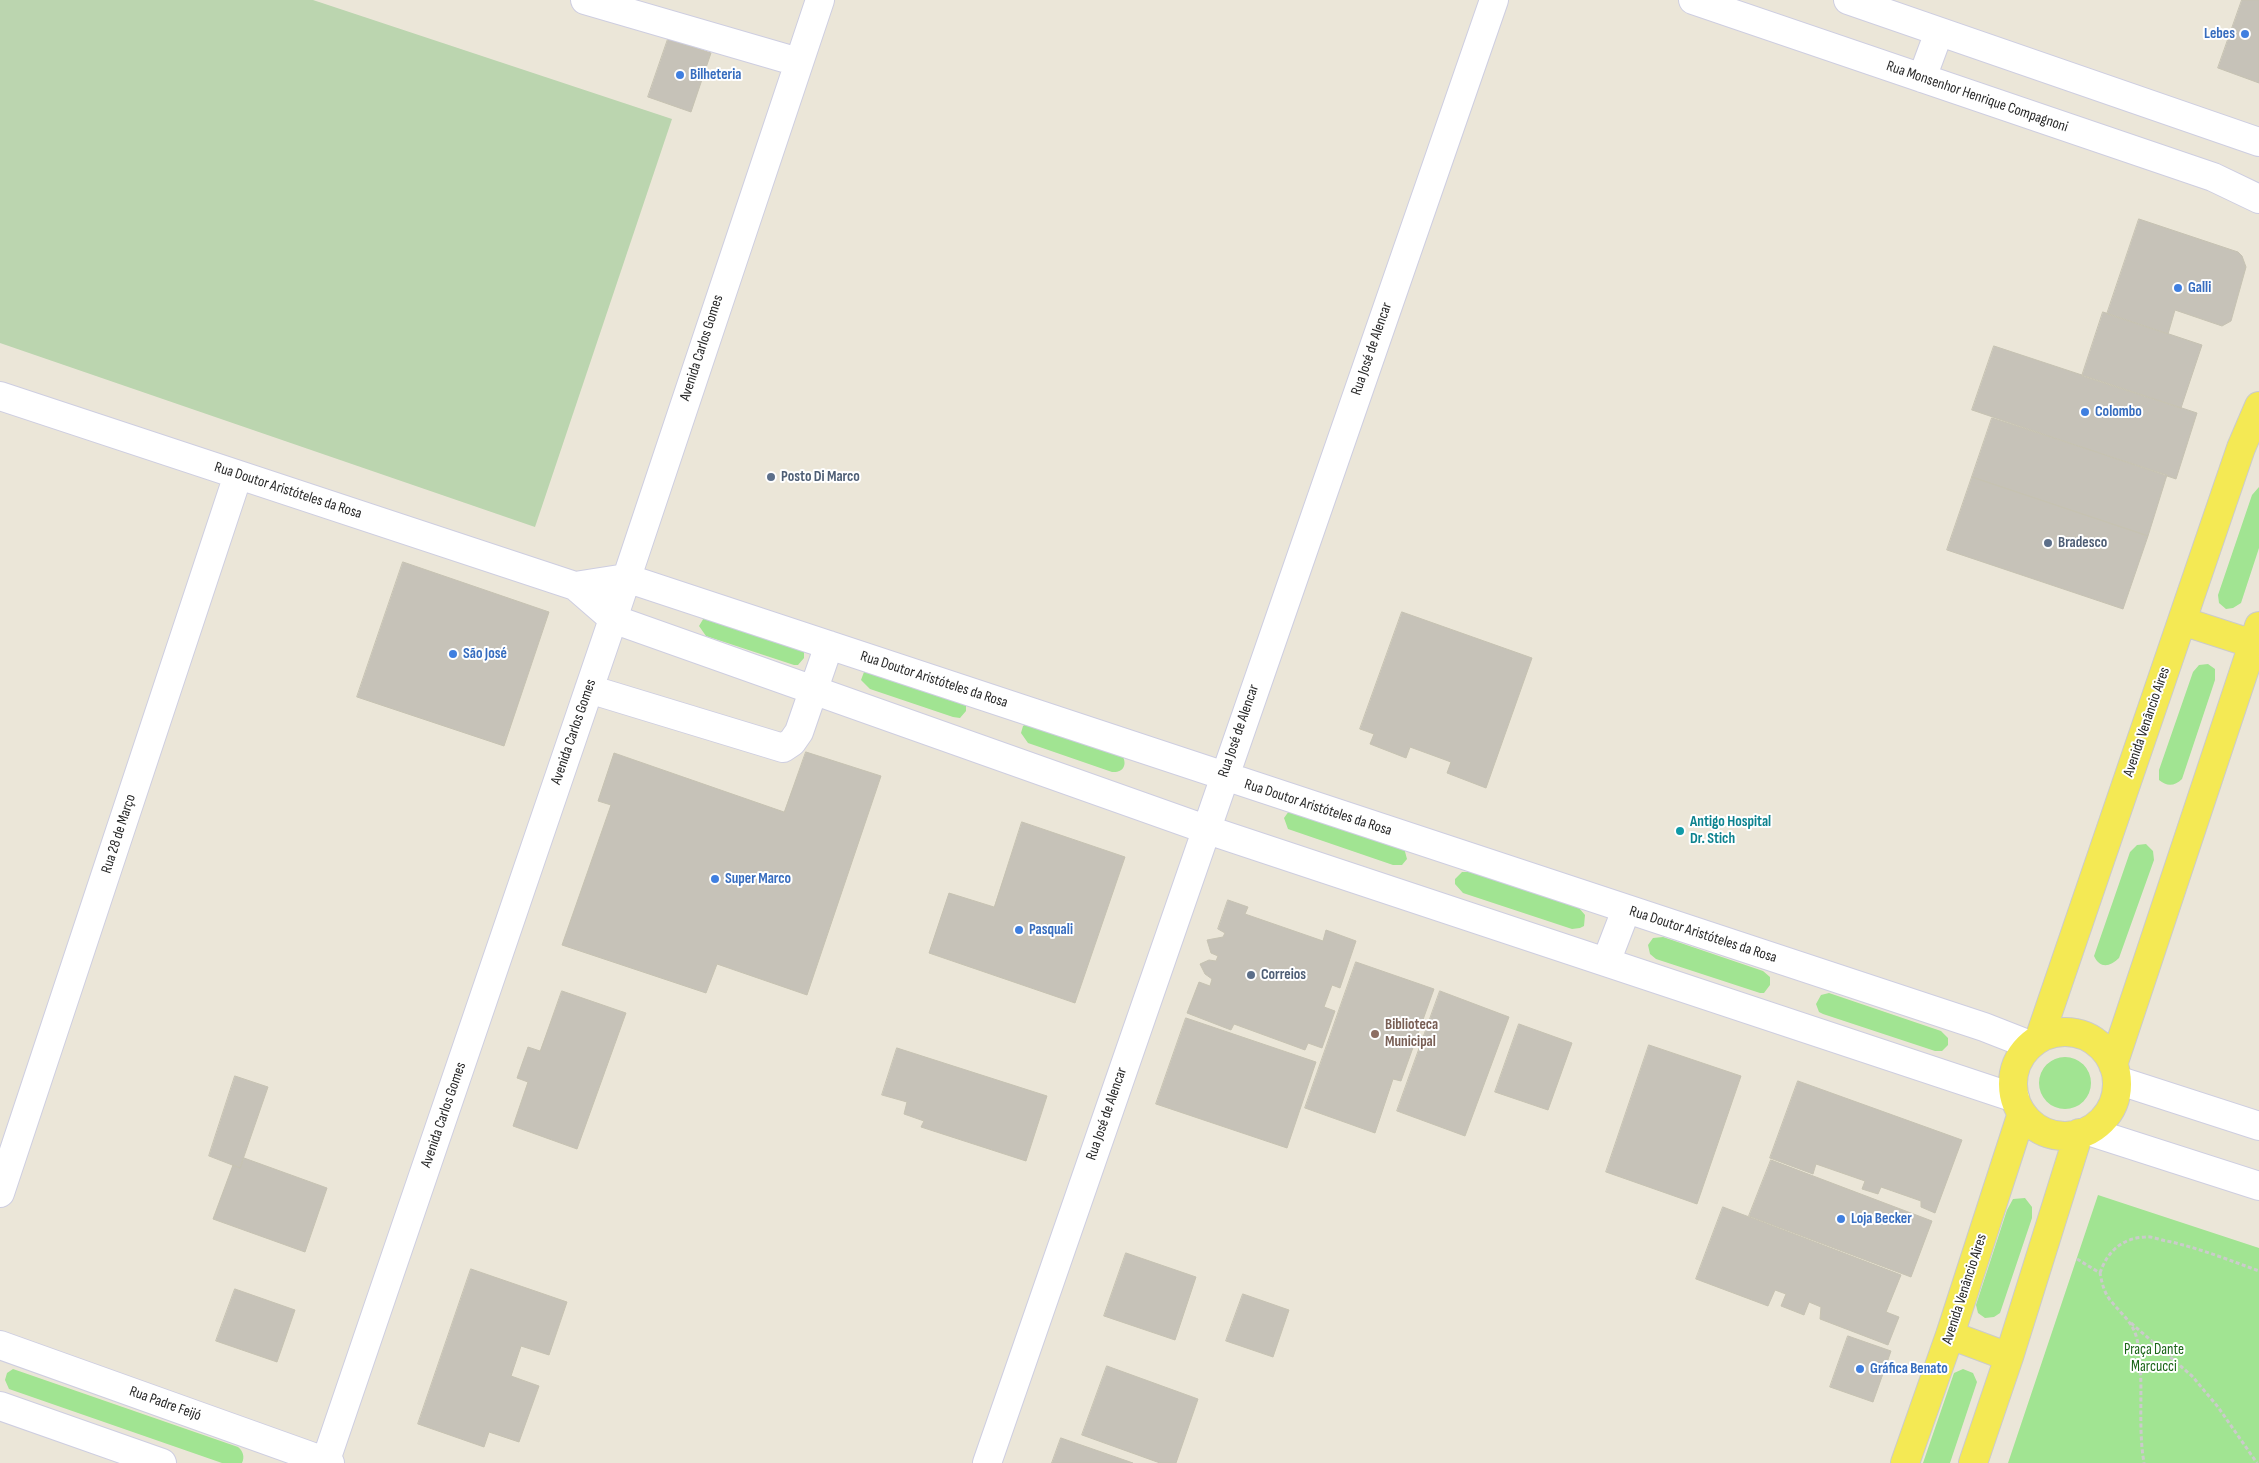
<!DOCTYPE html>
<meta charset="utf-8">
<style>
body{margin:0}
canvas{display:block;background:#ebe6d8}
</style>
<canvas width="2259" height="1463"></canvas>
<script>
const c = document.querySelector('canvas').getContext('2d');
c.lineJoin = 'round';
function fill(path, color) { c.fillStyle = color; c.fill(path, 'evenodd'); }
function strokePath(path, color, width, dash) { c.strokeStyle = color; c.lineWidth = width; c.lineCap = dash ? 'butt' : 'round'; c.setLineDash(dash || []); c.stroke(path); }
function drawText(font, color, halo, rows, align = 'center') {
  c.font = font + ' "Sofia Sans Condensed",sans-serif'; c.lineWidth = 4; c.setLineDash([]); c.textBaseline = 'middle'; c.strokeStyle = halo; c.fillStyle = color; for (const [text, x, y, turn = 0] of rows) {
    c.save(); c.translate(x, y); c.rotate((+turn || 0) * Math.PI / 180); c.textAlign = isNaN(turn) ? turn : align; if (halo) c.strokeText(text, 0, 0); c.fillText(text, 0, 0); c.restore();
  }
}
fill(new Path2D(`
 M2259 487V548L2241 603 2233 608 2226 609 2219 603 2218 595 2252 495Z
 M705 616 804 649V658L798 665H794L706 636 699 626Z
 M2208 664 2215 669V680L2182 779C2175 786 2167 787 2159 780V770L2193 672 2199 665Z
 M867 670 966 704V711L960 718 953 717 870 689 861 680 864 672Z
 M1027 723 1122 755C1128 765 1123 773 1112 772L1028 743 1021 733 1023 726Z
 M1289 811 1404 848 1407 859 1402 865H1393L1288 829 1284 818Z
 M2146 844 2153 851 2154 860 2119 958C2110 967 2100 969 2094 956L2130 852 2137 845Z
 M1462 872H1470L1579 908 1585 915 1584 926 1580 928 1572 929 1463 893 1455 884V879Z
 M1663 937 1763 971 1770 977V985L1764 993H1760L1656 959 1650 954 1648 945 1653 938Z
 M1829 993 1941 1031 1948 1038V1045L1942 1051H1935L1823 1014 1819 1012 1816 1004 1821 995Z
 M2039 1083a26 26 0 1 1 52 0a26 26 0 1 1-52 0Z
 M2098 1195 2259 1248V1463H2008Z
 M2025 1198 2032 1207V1218L2000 1313 1994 1317 1985 1318 1978 1313 1976 1305 2007 1210 2013 1199Z
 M13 1369 238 1447C243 1451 245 1457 242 1463H222L9 1389 5 1380 7 1373Z
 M1963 1369 1973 1373 1977 1382 1950 1463H1923L1954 1373Z`), '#a1e492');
fill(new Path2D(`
 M0 0H313L672 119 535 527 0 343Z`), '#bbd5af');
const building = new Path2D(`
 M2242 0H2259V83L2218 68Z
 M668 39 711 53 691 112 648 97Z
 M2139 219 2238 252 2242 256 2246 267 2231 321 2222 326 2175 310 2168 334 2107 314Z
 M2103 312 2202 345 2181 408 2082 376Z
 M1994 346 2197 413 2176 479 1972 410Z
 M1992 418 2167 475 2148 536 1972 477Z
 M1972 477 2148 536 2123 609 1947 550Z
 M403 562 549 612 504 746 357 697Z
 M1402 612 1532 658 1486 788 1447 773 1451 762 1410 747 1406 758 1370 744 1374 734 1360 729Z
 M806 752 881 776 807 995 717 964 706 993 562 945 611 805 598 801 614 753 784 812Z
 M1022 822 1125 857 1075 1003 929 953 949 893 994 907Z
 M1228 900 1248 907 1245 914 1323 941 1326 930 1356 941 1340 988 1332 985 1324 1007 1335 1011 1322 1048 1308 1043 1305 1050 1234 1024 1231 1030 1187 1013 1199 982 1210 986 1212 979 1205 974 1200 964 1209 960 1216 961 1218 956 1211 953 1207 940 1223 937 1225 933 1218 929Z
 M1356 962 1434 989 1401 1081 1393 1079 1375 1133 1305 1108Z
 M562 991 626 1013 577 1149 513 1126 528 1082 517 1078 528 1047 540 1051Z
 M1440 991 1509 1017 1465 1136 1397 1111Z
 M1186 1018 1316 1062 1287 1148 1156 1104Z
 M1519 1024 1572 1043 1548 1110 1495 1092Z
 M1649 1045 1741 1076 1697 1204 1606 1172Z
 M897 1048 1047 1096 1026 1161 921 1127 924 1121 904 1114 907 1102 882 1095Z
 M235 1076 268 1087 240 1168 209 1156Z
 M1798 1081 1962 1140 1935 1213 1921 1207V1201L1881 1187 1878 1194 1862 1189 1865 1181 1816 1164 1813 1174 1770 1158Z
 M244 1158 327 1188 305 1252 213 1219 233 1165 240 1168Z
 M1771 1160 1932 1221 1911 1277 1749 1216Z
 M1723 1207 1901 1275 1886 1312 1899 1317 1888 1345 1820 1319 1821 1307 1809 1302 1804 1315 1781 1306 1786 1294 1775 1290 1768 1306 1696 1279Z
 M1126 1253 1196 1277 1175 1340 1104 1316Z
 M471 1269 567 1302 549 1355 521 1346 511 1376 539 1386 519 1442 489 1432 484 1447 418 1424Z
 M235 1289 295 1310 277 1362 216 1341Z
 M1243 1294 1289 1310 1273 1357 1226 1341Z
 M1848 1336 1891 1351 1873 1402 1830 1387Z
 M1107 1366 1198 1399 1176 1463H1160L1082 1435Z
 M1061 1438 1133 1463H1052Z`);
fill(building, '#c6c2b8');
strokePath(building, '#c6c2b2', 1);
const minor = new Path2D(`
 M585 0 798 62
 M1693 0 2213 177 2259 199
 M1848 0 2259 142
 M1922 78 1939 32
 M0 396 575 586 613 619 1205 829 2015 1098
 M575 586 626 578 1984 1027 2030 1045
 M589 689 783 748 792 742 799 732 829 645
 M1606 962 1626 910
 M2117 1080 2259 1126
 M2088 1131 2259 1186
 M0 1193 238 475
 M0 1345 330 1463
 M0 1406 162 1463
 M325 1463 613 619 820 0
 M987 1463 1494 0`);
const major = new Path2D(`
 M2182 621 2253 644
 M2013 1084a52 52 0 1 1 104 0a52 52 0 1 1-104 0Z
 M2039 1039 2241 448 2259 406
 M2113 1065 2259 626
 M1950 1335 2009 1357
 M1905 1463 1950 1335 2022 1113
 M1973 1463 2009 1357 2079 1133`);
strokePath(minor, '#cecee1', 30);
strokePath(major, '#cbcbcb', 30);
strokePath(new Path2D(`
 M2077 1259 2100 1273C2102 1283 2104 1293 2111 1301 2121 1314 2133 1322 2137 1339 2145 1380 2137 1422 2144 1463
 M2100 1273C2107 1252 2122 1238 2145 1237 2152 1236 2160 1240 2167 1241 2199 1248 2229 1260 2259 1271
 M2131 1323 2192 1376 2218 1407 2257 1463`), '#cbcbcb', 3, [4, 2.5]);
strokePath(minor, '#fff', 28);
strokePath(major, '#f4e954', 28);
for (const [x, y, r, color] of [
 [2245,34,5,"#3f7fe0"],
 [680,75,5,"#3f7fe0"],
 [2178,288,5,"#3f7fe0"],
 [2085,412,5,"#3f7fe0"],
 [771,477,5,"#5c6f8a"],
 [2048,543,5,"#5c6f8a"],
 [453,654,5,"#3f7fe0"],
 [1680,831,5,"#0f9aa8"],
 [715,879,5,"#3f7fe0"],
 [1019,930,5,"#3f7fe0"],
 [1251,975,5,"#5c6f8a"],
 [1375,1034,5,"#8d6e63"],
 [1841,1219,5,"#3f7fe0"],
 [1860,1369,5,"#3f7fe0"]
]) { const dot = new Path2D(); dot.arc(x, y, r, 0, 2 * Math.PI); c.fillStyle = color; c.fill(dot); strokePath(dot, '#fff', 2); }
drawText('bold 15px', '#366cbe', '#fff', [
 ["Lebes",2235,34,"right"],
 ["Bilheteria",690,75],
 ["Galli",2188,288],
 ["Colombo",2095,412],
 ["São José",463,654],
 ["Super Marco",725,879],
 ["Pasquali",1029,930],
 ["Loja Becker",1851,1219],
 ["Gráfica Benato",1870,1369]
], 'left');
drawText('15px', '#282828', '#fff', [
 ["Rua Monsenhor Henrique Compagnoni",1977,97,19],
 ["Avenida Carlos Gomes",702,348,-72],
 ["Rua José de Alencar",1372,349,-71],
 ["Rua Doutor Aristóteles da Rosa",288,491,18],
 ["Rua Doutor Aristóteles da Rosa",934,680,18],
 ["Avenida Venâncio Aires",2147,722,-71],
 ["Rua José de Alencar",1239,731,-71],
 ["Avenida Carlos Gomes",574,732,-71],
 ["Rua Doutor Aristóteles da Rosa",1318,808,18],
 ["Rua 28 de Março",119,834,-72],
 ["Rua Doutor Aristóteles da Rosa",1703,935,18],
 ["Rua José de Alencar",1107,1114,-71],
 ["Avenida Carlos Gomes",444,1115,-71],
 ["Avenida Venâncio Aires",1965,1289,-72],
 ["Rua Padre Feijó",165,1404,20]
]);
drawText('bold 15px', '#4e5e75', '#fff', [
 ["Posto Di Marco",781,477],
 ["Bradesco",2058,543],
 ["Correios",1261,975]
], 'left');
drawText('bold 15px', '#0d838f', '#fff', [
 ["Antigo Hospital",1690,822],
 ["Dr. Stich",1690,839]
], 'left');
drawText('bold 15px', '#785e54', '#fff', [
 ["Biblioteca",1385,1025],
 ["Municipal",1385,1042]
], 'left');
drawText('15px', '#1a6517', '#fff', [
 ["Praça Dante",2154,1350],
 ["Marcucci",2154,1367]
]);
</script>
